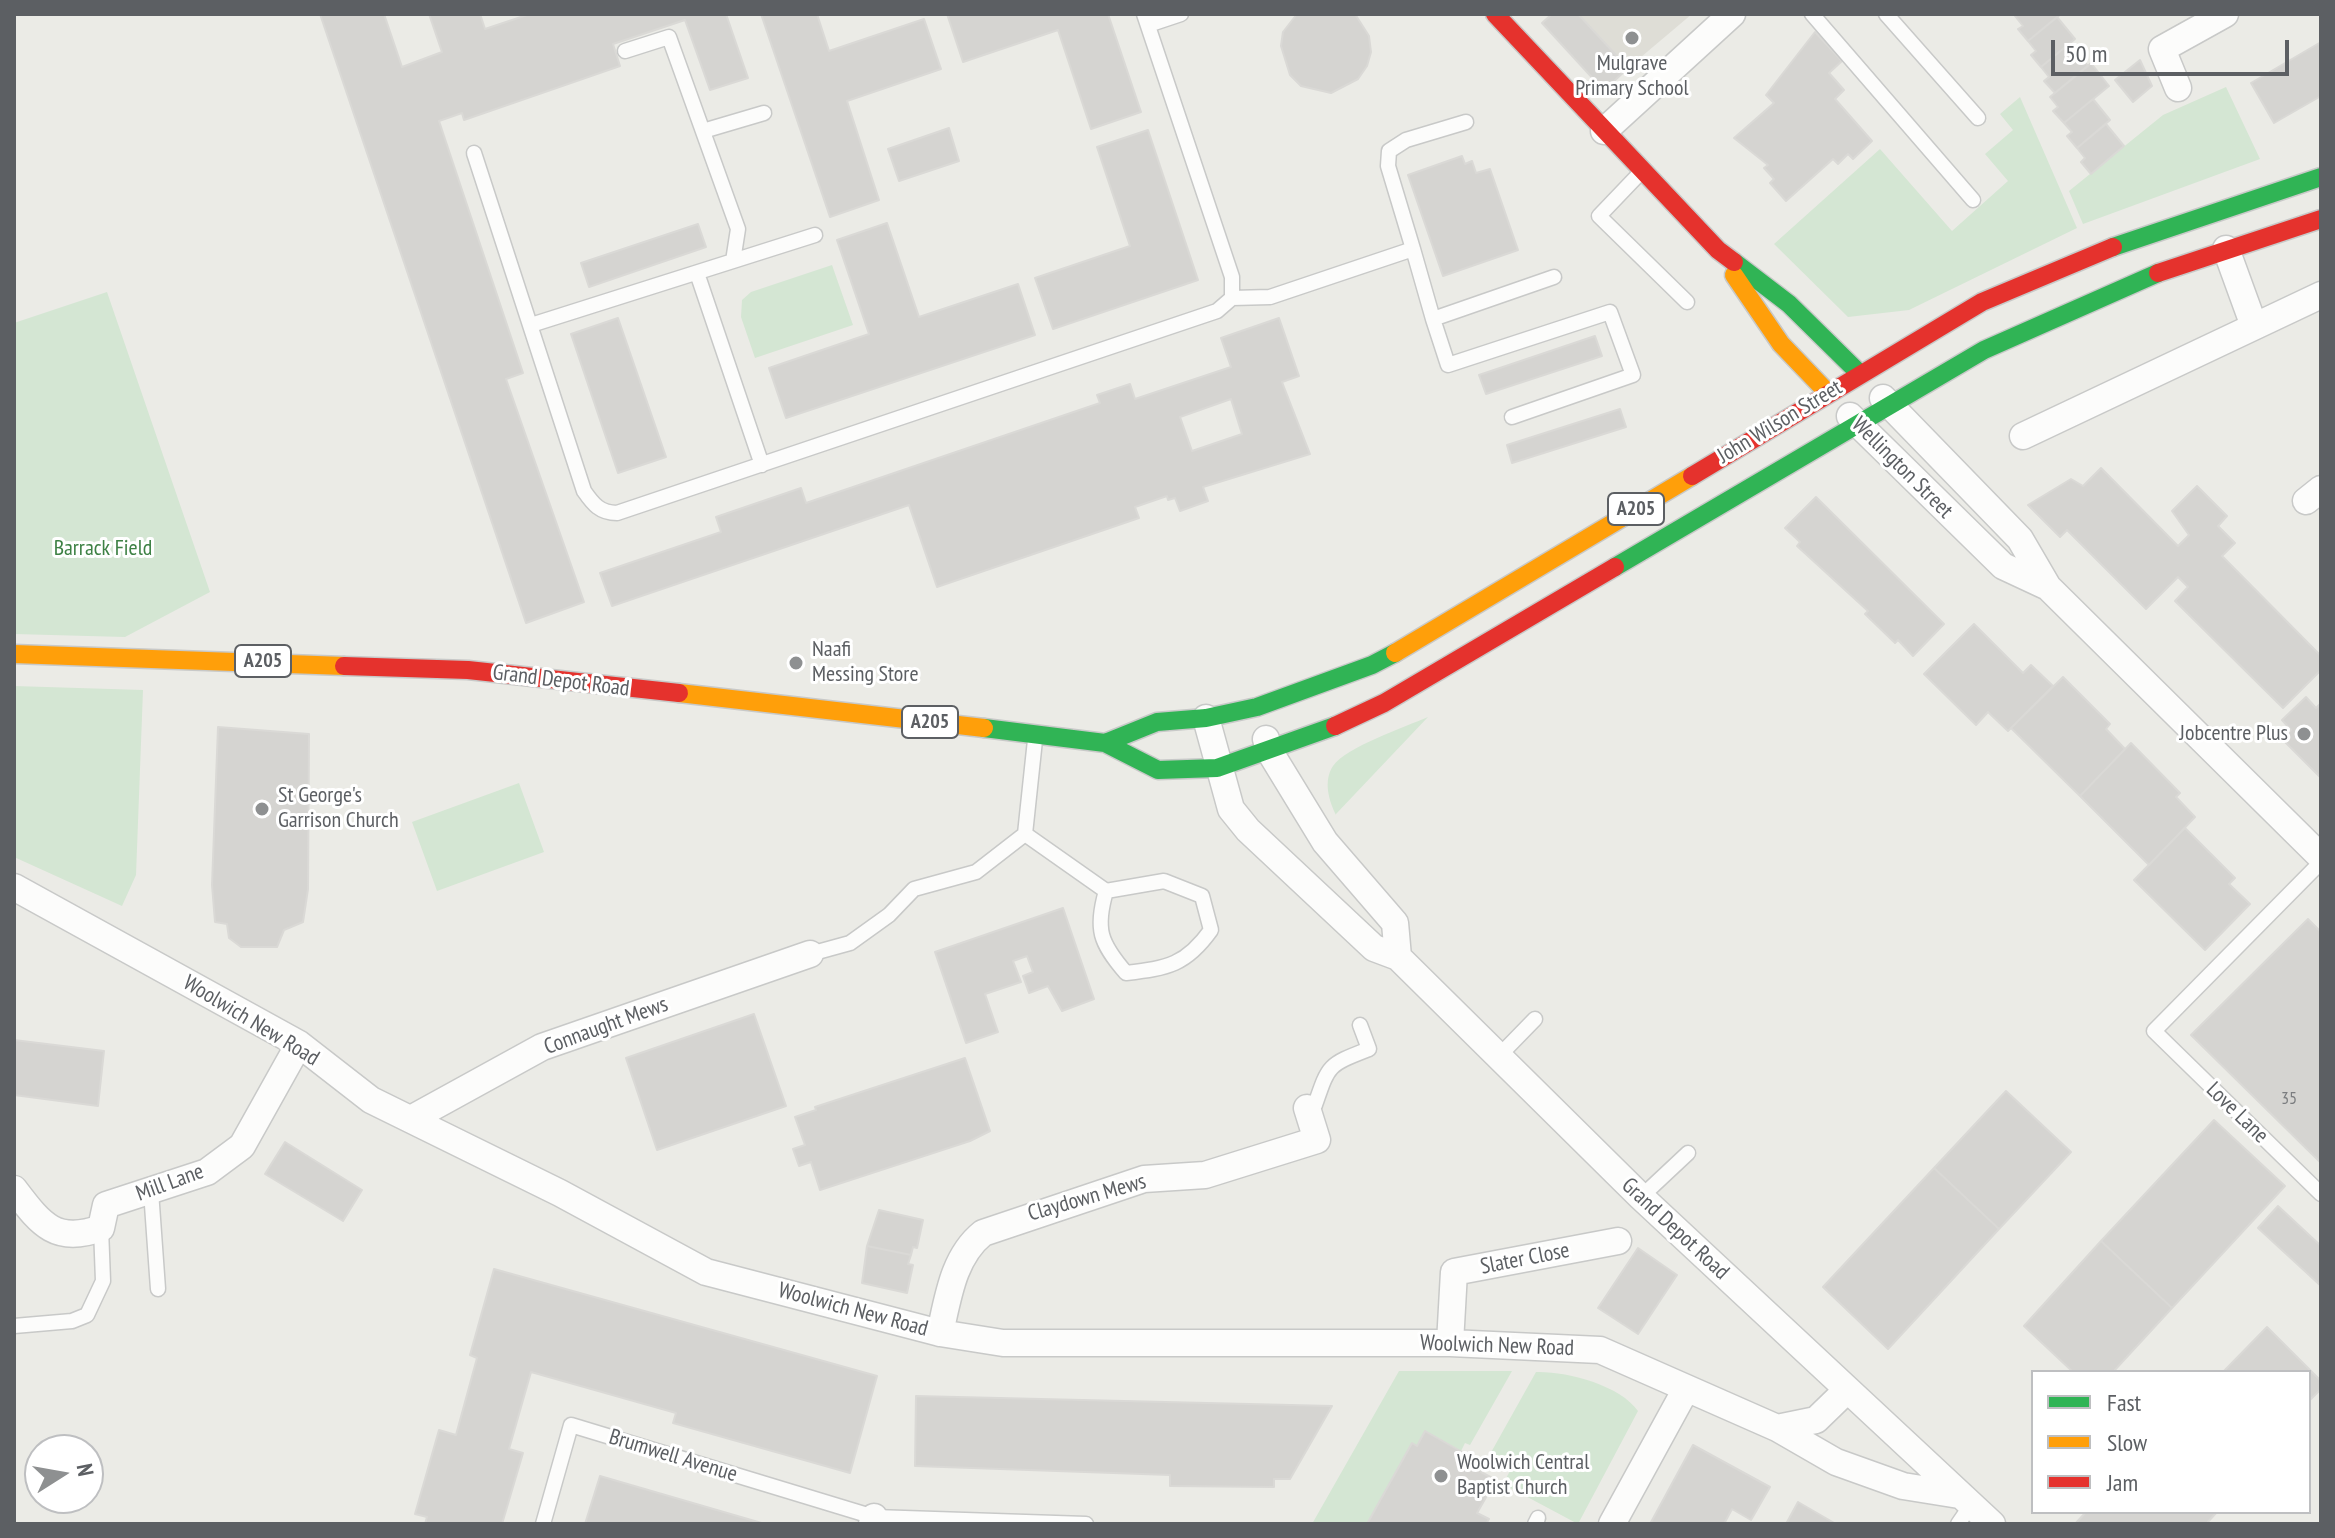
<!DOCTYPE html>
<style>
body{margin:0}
#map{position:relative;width:2335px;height:1538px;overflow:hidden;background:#ebebe6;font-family:"PT Sans Narrow",sans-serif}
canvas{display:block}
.frame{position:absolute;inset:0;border:16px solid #5c5f63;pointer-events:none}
.legend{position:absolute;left:2031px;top:1370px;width:280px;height:144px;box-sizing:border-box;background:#fff;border:2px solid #bebfc1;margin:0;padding:10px 14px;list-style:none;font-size:24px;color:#5c5f63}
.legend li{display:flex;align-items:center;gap:16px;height:40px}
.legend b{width:40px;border:2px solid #bebfc1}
.north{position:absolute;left:24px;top:1434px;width:80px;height:80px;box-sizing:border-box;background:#fff;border:2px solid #bebfc1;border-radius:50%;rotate:79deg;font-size:22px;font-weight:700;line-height:32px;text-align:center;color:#5c5f63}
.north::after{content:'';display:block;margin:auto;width:28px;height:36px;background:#8e9091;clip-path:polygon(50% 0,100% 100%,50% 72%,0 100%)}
.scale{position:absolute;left:2051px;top:40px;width:238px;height:36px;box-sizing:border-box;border:4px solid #5c5f63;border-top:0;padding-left:10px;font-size:24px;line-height:28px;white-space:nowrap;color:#5c5f63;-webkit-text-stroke:6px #fff;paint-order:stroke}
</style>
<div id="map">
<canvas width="2335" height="1538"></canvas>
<div class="frame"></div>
<ul class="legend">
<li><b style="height:10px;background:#30b455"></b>Fast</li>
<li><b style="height:10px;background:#ff9f0a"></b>Slow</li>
<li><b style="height:10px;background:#e5322d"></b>Jam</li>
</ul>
<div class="north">N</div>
<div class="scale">50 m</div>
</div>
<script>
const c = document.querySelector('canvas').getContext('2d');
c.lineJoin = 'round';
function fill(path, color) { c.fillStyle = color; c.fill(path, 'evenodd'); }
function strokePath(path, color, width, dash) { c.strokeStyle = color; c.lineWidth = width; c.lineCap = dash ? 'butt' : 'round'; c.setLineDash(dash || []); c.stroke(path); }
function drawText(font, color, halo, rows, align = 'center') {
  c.font = font + ' "PT Sans Narrow",sans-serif'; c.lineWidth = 6; c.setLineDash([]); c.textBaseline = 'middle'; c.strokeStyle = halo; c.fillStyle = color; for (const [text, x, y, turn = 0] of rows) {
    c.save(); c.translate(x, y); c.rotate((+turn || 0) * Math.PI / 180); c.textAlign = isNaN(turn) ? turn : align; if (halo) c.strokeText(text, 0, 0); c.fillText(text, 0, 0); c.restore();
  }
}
fill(new Path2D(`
 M1578 14H1692L1628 68Z`), '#deddd6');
fill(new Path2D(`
 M2226 87 2260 159 2083 224 2069 191 2163 115Z
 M2020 97 2077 228 1909 310 1848 317 1774 244 1880 149 1952 231 2008 181 1985 154 2013 130 2000 114Z
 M832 265 853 325 755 358 741 317 742 300 751 292Z
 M107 292 210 592 125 637 14 634V323Z
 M14 686 143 690 136 875 122 906 14 857Z
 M1428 717 1336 814V815C1329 801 1323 781 1333 766 1346 747 1405 727 1428 717Z
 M519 783 544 852 437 891 412 822Z
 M1399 1371H1512L1470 1445 1465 1443 1461 1451 1425 1431 1417 1446 1412 1444 1367 1524H1312Z
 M1536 1372C1566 1371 1620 1385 1638 1411L1578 1524 1503 1484 1511 1469 1489 1456Z`), '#d4e6d3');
const building = new Path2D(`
 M320 14H384L402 67 442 52 429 14H480L485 29 530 14H726L748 78 710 90 685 20 613 44 620 66 464 120 462 113 439 121 523 373 506 379 584 602 526 623Z
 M761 14H817L829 51 924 19 941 69 847 101 879 200 830 217Z
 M947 14H1108L1141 112 1091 129 1058 30 963 62Z
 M1297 14H1355L1369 36 1371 52 1367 66 1358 79 1331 93 1301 86 1290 75 1281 46 1283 32Z
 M1552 14H1578L1628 68 1611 84 1597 83 1542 23Z
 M2018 14H2061L2028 41 2018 29 2023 26 2015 16Z
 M2057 17 2075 39 2041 67 2031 55 2036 51 2028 41Z
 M1815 32 1842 61 1829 73 1844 90 1835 99 1872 141 1853 159 1848 154 1838 164 1833 159 1786 201 1770 183 1774 179 1764 168 1768 165 1734 138 1774 103 1766 95Z
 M2321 42V96L2274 123 2251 83Z
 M2070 43 2088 66 2055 93 2044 81 2049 77 2041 67Z
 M2140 60 2152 86 2133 102 2115 80Z
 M2091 63 2109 86 2064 123 2053 111 2058 107 2050 97Z
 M2093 99 2110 120 2077 148 2067 136 2072 132 2064 123Z
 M2106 124 2124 146 2091 174 2081 162 2085 158 2077 148Z
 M949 128 959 161 899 181 888 149Z
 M1148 130 1198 280 1053 329 1035 278 1130 246 1097 147Z
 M1462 156 1465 164 1472 161 1476 173 1490 169 1518 250 1443 276 1408 175Z
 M887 223 919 317 1018 284 1035 335 786 418 769 368 869 334 837 240Z
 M698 224 706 247 589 287 581 263Z
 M618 318 666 457 618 473 571 334Z
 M1279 318 1299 376 1282 382 1310 454 1203 487 1208 501 1180 511 1175 498 1168 500 1167 496 1135 507 1139 518 937 587 909 505 612 606 600 573 721 532 716 517 801 488 806 503 1100 403 1097 395 1130 384 1135 399 1231 367 1221 338ZM1231 399 1242 434 1192 451 1180 417Z
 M1595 336 1602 356 1486 394 1479 375Z
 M1620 409 1626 427 1512 463 1507 445Z
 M2101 468 2178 546 2189 535 2172 511 2197 486 2227 516 2218 526 2235 543 2222 556 2321 656V670L2283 708 2175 601 2188 587 2178 577 2146 609 2067 530 2060 537 2028 505 2071 479 2083 486Z
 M1816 497 1944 624 1913 656 1898 640 1895 643 1865 614 1868 611 1797 546 1800 542 1785 528Z
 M1974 624 2023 673 2031 665 2053 686 2008 731 1988 712 1976 725 1924 674Z
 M2063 677 2110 724 2106 729 2125 749 2080 796 2011 728Z
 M2306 697 2316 708 2321 703V778L2282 739 2291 730 2282 720Z
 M218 727 309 734 308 889 303 922 284 930 277 947H241L229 938 227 924 215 922 212 885Z
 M2131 743 2180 793 2176 797 2195 817 2149 865 2080 796Z
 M2185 828 2235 878 2229 884 2250 904 2205 950 2134 880Z
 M1063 908 1094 999 1062 1011 1048 986 1029 993 1023 976 1033 972 1027 956 1013 961 1021 982 985 994 998 1032 966 1043 935 952Z
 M2308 919 2321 932V1163L2191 1035Z
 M754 1014 786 1106 657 1150 626 1058Z
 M14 1040 104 1051 98 1106 14 1095Z
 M965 1058 990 1131 970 1141 820 1190 811 1162 799 1166 793 1149 805 1145 795 1117 816 1110 815 1107Z
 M2006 1091 2071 1152 1999 1229 1934 1168Z
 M2214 1120 2285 1186 2172 1308 2101 1241Z
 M285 1142 362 1190 343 1221 265 1174Z
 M1934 1168 1999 1229 1888 1349 1823 1287Z
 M2278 1206 2321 1246V1286L2258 1228Z
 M879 1210 923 1220 917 1248 913 1247 911 1255 867 1246Z
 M2101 1241 2172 1308 2113 1372H2073L2024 1326Z
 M867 1246 911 1255 908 1264 913 1265 907 1293 862 1283Z
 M1638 1248 1677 1275 1638 1334 1598 1308Z
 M494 1269 877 1376 850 1473 673 1423 676 1413 531 1372 509 1449 523 1453 502 1524H425L427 1517 415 1514 439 1430 456 1435 477 1358 470 1355Z
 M2267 1327 2321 1381V1389L2309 1401V1372H2223Z
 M916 1396 1332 1406 1290 1479H1274V1487L1170 1486V1475L915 1466Z
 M1425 1431 1485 1465 1481 1472 1496 1480 1477 1513 1489 1519 1486 1524H1367L1412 1443 1417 1446Z
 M1693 1445 1770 1487 1751 1520 1732 1509 1724 1524H1650Z
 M600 1476 765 1524H585Z
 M1798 1502 1836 1524H1786Z
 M2086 1512H2217L2206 1524H2075Z`);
fill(building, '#d5d4d1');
strokePath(building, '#dad9d6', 2);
const lane = new Path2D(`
 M1812 14 1973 200
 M1886 14 1978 118
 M1148 25 1181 14
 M703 131 764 113
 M474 153 584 491C593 504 600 513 617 513L1217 311 1232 298V277L1144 14
 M1642 171 1599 216 1687 302
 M1413 249 1388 166 1389 151 1406 140 1466 122
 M733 261 815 235
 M697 273 762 465
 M1232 298 1270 297 1413 249 1433 319 1554 277
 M1433 319 1448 365 1610 312 1633 375 1512 417
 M531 325 733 261 738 229 669 37 625 51
 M1035 740 1025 834 1106 891 1164 881 1202 896 1211 930C1186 965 1168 968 1126 973 1100 943 1095 929 1106 891
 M2321 862 2154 1031 2321 1194
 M810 954 850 943 889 915 914 889 976 872 1025 834
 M1497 1058 1535 1019
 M1307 1108 1315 1105C1329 1064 1328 1065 1369 1049L1360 1025
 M151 1191 158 1289
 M1641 1197 1688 1153
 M14 1326 72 1321 87 1315 103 1281 101 1228
 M543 1524 571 1425 874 1517 1086 1524
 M1535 1524 1538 1518
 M1958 1524 1971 1505`);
const street = new Path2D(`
 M2178 88 2162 49 2225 14
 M1604 131 1732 14
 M2226 249 2254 326
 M1883 398 2020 539 2048 587 2321 857
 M1850 416 2003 566 2048 587
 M2023 436 2321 295
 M2306 501 2321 489
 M1206 718 1231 809 1248 830 1374 948 1398 957 1641 1197 1992 1524
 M1266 739 1270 752 1325 842 1395 923 1398 957
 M14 887 299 1044 371 1100 560 1193 706 1272 940 1333 1003 1343H1450L1600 1350 1777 1428 1836 1462 1903 1486 1959 1495
 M411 1119 542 1047 810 954
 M14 1189C40 1223 55 1245 101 1228L106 1205 207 1172 242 1146 299 1044
 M940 1333C948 1298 953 1257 983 1233L1144 1179 1205 1175 1317 1140 1307 1108
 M1450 1343 1454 1272 1618 1241
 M1777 1428 1816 1420 1847 1390
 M872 1524 874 1517
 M1612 1524 1686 1389`);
const fast = new Path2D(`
 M2113 247 2321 177
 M1734 262 1789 304 1859 373
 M1615 567 1984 350 2158 273
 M984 728 1105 743 1158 770 1217 768 1335 726
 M1105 743 1157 722 1206 718 1257 707 1372 665 1395 653`);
const slow = new Path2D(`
 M1734 275 1781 344 1827 392
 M1395 653 1692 476
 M14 654 344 666
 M679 693 984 728`);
const jam = new Path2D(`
 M1495 14 1718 250 1734 262
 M2158 273 2321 219
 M1692 476 1982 302 2113 247
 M344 666 468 670 679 693
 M1335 726 1384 703 1615 567`);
strokePath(lane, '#c8c9c8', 17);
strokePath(street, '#c8c9c8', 29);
strokePath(fast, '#c8c9c8', 21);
strokePath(slow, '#c8c9c8', 21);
strokePath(jam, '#c8c9c8', 21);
strokePath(lane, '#fcfcfb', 14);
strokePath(street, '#fcfcfb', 26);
strokePath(fast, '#30b455', 18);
strokePath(slow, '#ff9f0a', 18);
strokePath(jam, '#e5322d', 18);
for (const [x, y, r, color] of [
 [1632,38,8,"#8e9091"],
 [796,663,8,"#8e9091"],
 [2304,734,8,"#8e9091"],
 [262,809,8,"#8e9091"],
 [1441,1476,8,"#8e9091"]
]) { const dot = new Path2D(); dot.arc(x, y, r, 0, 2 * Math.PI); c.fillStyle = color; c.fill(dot); strokePath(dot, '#fff', 3); }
drawText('18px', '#7b7d7f', null, [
 ["35",2289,1099]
]);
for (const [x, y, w] of [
 [1636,509,56],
 [263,661,56],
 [930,722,56]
]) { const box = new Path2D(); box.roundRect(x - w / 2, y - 16, w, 32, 6); c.fillStyle = '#fff'; c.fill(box); strokePath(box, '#5c5f63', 2); }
drawText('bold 20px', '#5c5f63', null, [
 ["A205",1636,509],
 ["A205",263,661],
 ["A205",930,722]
]);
drawText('22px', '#5c5f63', '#fff', [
 ["Mulgrave",1632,64,"center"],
 ["Primary School",1632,89,"center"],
 ["Naafi",812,650],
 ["Messing Store",812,675],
 ["Jobcentre Plus",2288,734,"right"],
 ["St George's",278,796],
 ["Garrison Church",278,821],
 ["Woolwich Central",1457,1463],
 ["Baptist Church",1457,1488]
], 'left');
drawText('22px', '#5c5f63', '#fff', [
 ["John Wilson Street",1780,422,-31],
 ["Wellington Street",1902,468,45],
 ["Grand Depot Road",561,681,7],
 ["Woolwich New Road",251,1021,31],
 ["Connaught Mews",606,1026,-20],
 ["Love Lane",2237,1113,44],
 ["Mill Lane",170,1183,-20],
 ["Claydown Mews",1087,1198,-16],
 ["Grand Depot Road",1675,1229,43],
 ["Slater Close",1525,1259,-11],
 ["Woolwich New Road",853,1310,15],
 ["Woolwich New Road",1497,1346,2],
 ["Brumwell Avenue",673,1456,17]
]);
drawText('22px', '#3d8144', '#fff', [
 ["Barrack Field",103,549]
]);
</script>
